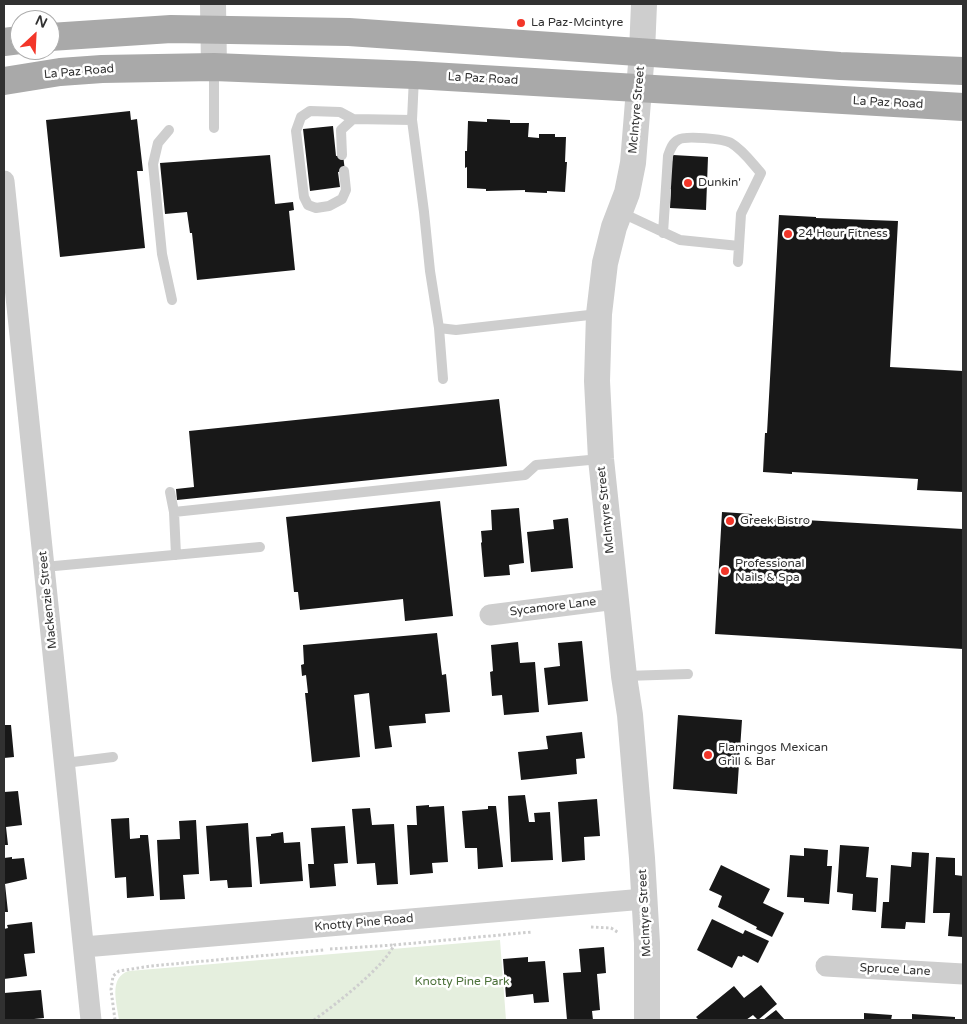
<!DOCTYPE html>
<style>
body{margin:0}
#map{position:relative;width:967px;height:1024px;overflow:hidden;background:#fff;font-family:"Varela Round",sans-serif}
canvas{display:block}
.frame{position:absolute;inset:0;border:5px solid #313131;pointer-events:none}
.north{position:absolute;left:10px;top:10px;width:50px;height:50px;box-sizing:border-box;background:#fff;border:1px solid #adadad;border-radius:50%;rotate:25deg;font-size:14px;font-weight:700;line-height:20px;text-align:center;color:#313131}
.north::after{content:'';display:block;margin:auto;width:18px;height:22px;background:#f33629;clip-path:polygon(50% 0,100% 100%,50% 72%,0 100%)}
</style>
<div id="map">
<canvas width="967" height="1024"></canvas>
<div class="frame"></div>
<div class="north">N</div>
</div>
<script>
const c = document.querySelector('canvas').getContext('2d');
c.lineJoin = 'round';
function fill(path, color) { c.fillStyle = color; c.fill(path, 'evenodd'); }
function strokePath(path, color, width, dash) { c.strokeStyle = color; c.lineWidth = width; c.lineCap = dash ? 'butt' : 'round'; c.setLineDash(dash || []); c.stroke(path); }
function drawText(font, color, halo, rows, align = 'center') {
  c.font = font + ' "Varela Round",sans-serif'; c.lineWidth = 5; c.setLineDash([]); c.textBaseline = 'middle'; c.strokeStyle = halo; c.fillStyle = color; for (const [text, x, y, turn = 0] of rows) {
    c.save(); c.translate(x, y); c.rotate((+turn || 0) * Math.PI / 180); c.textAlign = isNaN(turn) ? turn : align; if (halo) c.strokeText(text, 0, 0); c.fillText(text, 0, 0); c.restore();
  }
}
fill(new Path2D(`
 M500 940 506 1020H119C117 1004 108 977 129 971Z`), '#e5efde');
fill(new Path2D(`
 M130 111 131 120 137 119 143 171H137L145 248 60 257 46 120Z
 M487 119 510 120V123H529L528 137 539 138V134H555V137H566L565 162H567L565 192 547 191V193L525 192V190L486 191V189L467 188V167L465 168V151H467L468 121 487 122Z
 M333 126 336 156 343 155 345 171 338 172 340 187 310 191 303 129Z
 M270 155 275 204 293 202 294 210 289 211 295 270 197 280 192 233H190L187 212 165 214 160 163Z
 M673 155 708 157 706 210 670 208 671 189H668Z
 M779 215 816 217V218L898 221 890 367 963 371V492L917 490 918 479 792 472V474L763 472 765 433H767Z
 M499 399 507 466 177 500 176 489 194 487 189 431Z
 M440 501 453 616 405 621 403 599 300 610 298 592H294L286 517Z
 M519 508 524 563 509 565 510 575 484 577 481 543 482 542 481 531 492 530 491 510Z
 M722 512 752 514V517L963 529V649L715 634Z
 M568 518 573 568 531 572 527 532 554 529 553 520Z
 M437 633 442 675 446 674 450 712 425 714 426 723 389 726 392 747 375 749 369 693 354 695 360 757 312 762 305 693H308L306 675 302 676 301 665 304 664 303 645Z
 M582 641 588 701 548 705 544 668 560 666 558 643Z
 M518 642 520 663 535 662 539 712 504 715 502 695 492 696 490 672 493 671 491 645Z
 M678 715 742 720 737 794 673 789Z
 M5 725H11L14 757 4 758V727Z
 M582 732 585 758 576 759 577 774 521 780 518 752 548 749 546 736Z
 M18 791 22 825 6 827 8 845H4V792Z
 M525 795 529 822H535L534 813 550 812 553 860 511 862 508 796Z
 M597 799 600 836 584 837 585 860 562 862 558 802Z
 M429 805V807L444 806 448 862 432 863 433 873 410 875 407 825H417L416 806Z
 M488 806H496L503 867 478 869 477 848H465L462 811 488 809Z
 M370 808 372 825 394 824 398 884 377 885 375 863 357 864 352 809Z
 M129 818 130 839 140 838V835H148L154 896 127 898 126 877 115 878 111 819Z
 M196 820 199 874 183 875 185 899 160 900 157 840 180 839 179 821Z
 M248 823 252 887 228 888 227 880 210 881 206 826Z
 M345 826 348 863 334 864 336 886 310 888 308 864H314L311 828Z
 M283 832 284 843 300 842 303 881 260 884 256 837 271 836V834Z
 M840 845 869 847 866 877 878 878 876 912 852 910 853 894 837 892Z
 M804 848 828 850 827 866H832L829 904 804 902V898L787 897 790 855 804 856Z
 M912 852 929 853 925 923 906 922 905 929 881 928 883 902H889L891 865 911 867Z
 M12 857V859L24 858 27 879 5 884 8 912H4V858Z
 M936 857 955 858V875L963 876V937L948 936 950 913H933Z
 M721 865 770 889 763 903 784 913 772 937 756 929 757 927 718 907 722 896 709 890Z
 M712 919 743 934 745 930 769 941 758 963 743 955 742 957 738 956 732 968 697 950Z
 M32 922 35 953 24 954 27 976 4 979V929L8 928 7 925Z
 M604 947 606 973 597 974 600 1010 592 1011 593 1020H567L563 973 581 972 579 949Z
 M528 957V962L545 961 549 1002 534 1003 533 994 506 997 503 959Z
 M761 985 777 1004 758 1020 753 1015 746 1020H699L696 1017 734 986 744 998Z
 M41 990 44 1018 34 1019 35 1020H4V993Z
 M776 1010 785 1020H763Z
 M864 1013 892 1015 891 1020H864Z
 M912 1014 955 1017V1020H912Z`), '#181818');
strokePath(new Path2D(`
 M591 927 611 928 619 933
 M330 949 394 945
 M115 1020 111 990 113 976 119 971 151 966 324 950
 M314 1020C335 1005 384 967 394 945L532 932`), '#cecece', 3, [2.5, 2.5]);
strokePath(new Path2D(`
 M214 69V128
 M414 77 412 120 424 212 430 271 439 328 443 379
 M353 119 412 120
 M169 130 158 143 153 164 162 254 172 300
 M342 155 341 130 353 119 340 112 310 111 301 117 296 131 304 197 308 205 316 208 329 206 342 199 346 190 344 171
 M620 212 680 240 739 246 741 214 761 173C752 163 743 150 731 143 724 139 685 135 678 140 672 143 670 150 668 156L663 233
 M738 262 739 246
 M439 328 456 330 598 314
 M170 492 174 512 176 555
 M174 512 525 475 536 465 600 459
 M44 567 260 547
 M625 676 688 674
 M65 763 113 757`), '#cecece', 10);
strokePath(new Path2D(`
 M4 181 91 1020
 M490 615 616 599
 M84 947 644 899
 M826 966 963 974`), '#cecece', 21);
strokePath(new Path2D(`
 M213 4 214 67
 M644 4 642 52 633 163 627 193 614 227 605 263 599 314 597 381 601 459 624 676 630 715 642 858 647 943V1020`), '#cecece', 26);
strokePath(new Path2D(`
 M50 37 171 29 349 32 840 66 963 71
 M4 42 20 40
 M4 81 60 72 102 69 214 67 414 75 963 107`), '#a9a9a9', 28);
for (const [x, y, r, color] of [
 [521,23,5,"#f33629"],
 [688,183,5,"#f33629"],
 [788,234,5,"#f33629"],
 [730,521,5,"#f33629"],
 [725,571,5,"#f33629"],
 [708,755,5,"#f33629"]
]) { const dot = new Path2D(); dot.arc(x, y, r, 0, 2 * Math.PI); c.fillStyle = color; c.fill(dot); strokePath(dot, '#fff', 2); }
drawText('12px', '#313131', '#fff', [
 ["La Paz-Mcintyre",531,23],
 ["Dunkin'",698,183],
 ["24 Hour Fitness",798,234],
 ["Greek Bistro",740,521],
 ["Professional",735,564],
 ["Nails & Spa",735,578],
 ["Flamingos Mexican",718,748],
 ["Grill & Bar",718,762]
], 'left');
drawText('12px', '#313131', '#fff', [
 ["La Paz Road",79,72,-5],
 ["La Paz Road",483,79,3],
 ["La Paz Road",888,103,3],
 ["McIntyre Street",637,110,-85],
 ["McIntyre Street",606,510,-96],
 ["Mackenzie Street",48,600,-96],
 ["Sycamore Lane",553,607,-7],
 ["McIntyre Street",645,913,-93],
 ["Knotty Pine Road",364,923,-5],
 ["Spruce Lane",895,970,3]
]);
drawText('12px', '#4c713a', '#fff', [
 ["Knotty Pine Park",462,982]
]);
</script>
